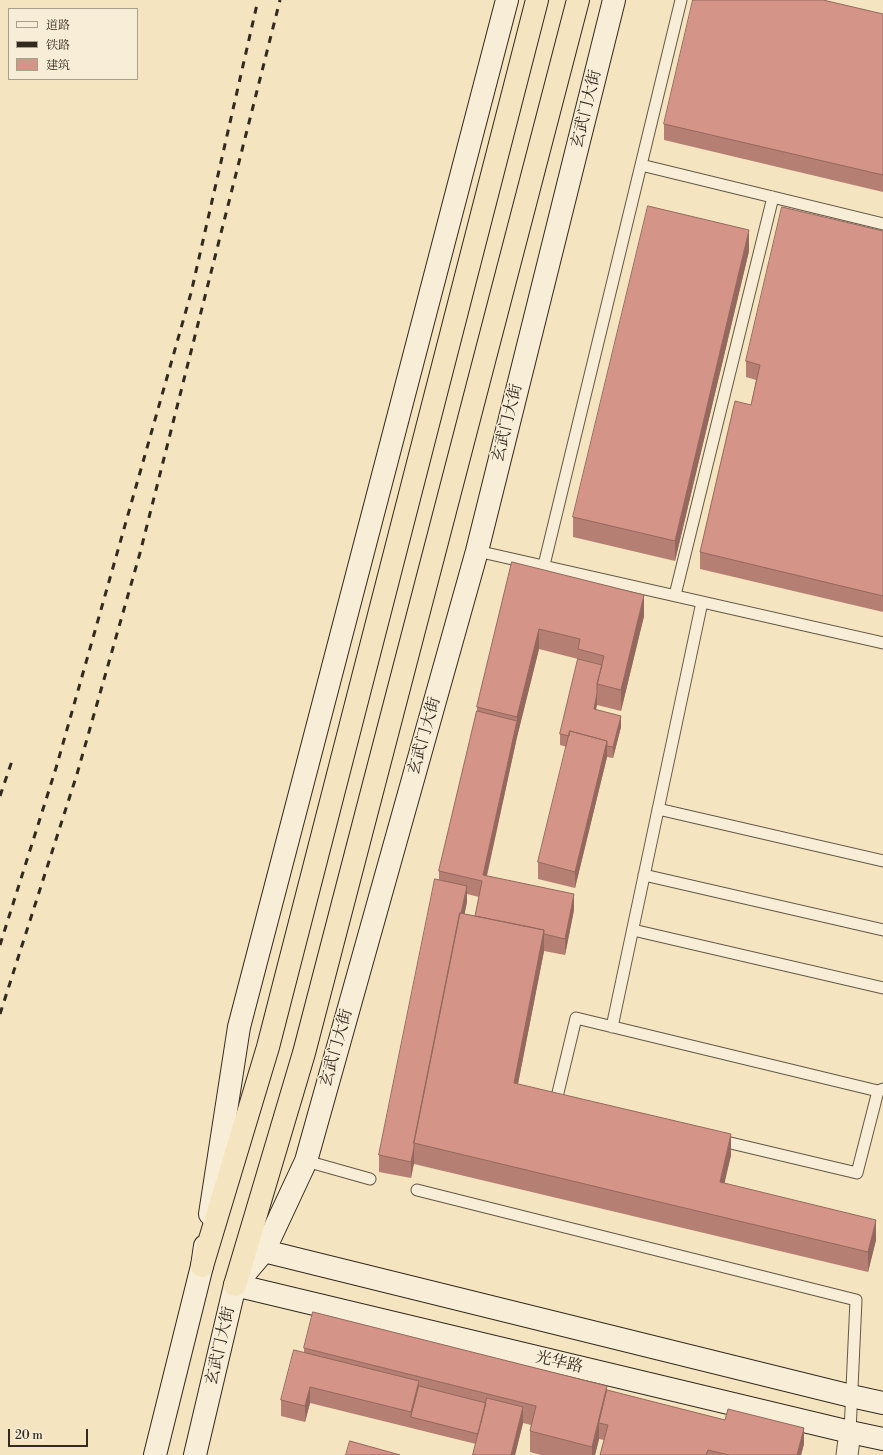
<!DOCTYPE html>
<meta charset="utf-8">
<style>
body{margin:0}
#map{position:relative;width:883px;height:1455px;overflow:hidden;background:#f5e4c0;font-family:"Libre Bodoni","Noto Serif SC",serif}
canvas{display:block}
.legend{position:absolute;left:8px;top:8px;width:130px;height:72px;box-sizing:border-box;background:#f8edd6;border:1px solid #a99f8d;margin:0;padding:5px 7px;list-style:none;font-size:12px;color:#32291f}
.legend li{display:flex;align-items:center;gap:8px;height:20px}
.legend b{width:20px;border:1px solid #a99f8d}
.scale{position:absolute;left:8px;top:1429px;width:80px;height:18px;box-sizing:border-box;border:2px solid #32291f;border-top:0;padding-left:5px;font-size:12px;line-height:14px;white-space:nowrap;color:#32291f;-webkit-text-stroke:3px #f8edd6;paint-order:stroke}
</style>
<div id="map">
<canvas width="883" height="1455"></canvas>
<ul class="legend">
<li><b style="height:5px;background:#f8edd6"></b>道路</li>
<li><b style="height:5px;background:#32291f"></b>铁路</li>
<li><b style="height:11px;background:#d49487"></b>建筑</li>
</ul>
<div class="scale">20 m</div>
</div>
<script>
const c = document.querySelector('canvas').getContext('2d');
c.lineJoin = 'round';
function strokePath(path, color, width, dash) { c.strokeStyle = color; c.lineWidth = width; c.lineCap = dash ? 'butt' : 'round'; c.setLineDash(dash || []); c.stroke(path); }
function fill(path, color) { c.fillStyle = color; c.fill(path, 'evenodd'); }
function drawText(font, color, halo, rows, align = 'center') {
  c.font = font + ' "Libre Bodoni","Noto Serif SC",serif'; c.lineWidth = 3; c.setLineDash([]); c.textBaseline = 'middle'; c.strokeStyle = halo; c.fillStyle = color; for (const [text, x, y, turn = 0] of rows) {
    c.save(); c.translate(x, y); c.rotate((+turn || 0) * Math.PI / 180); c.textAlign = isNaN(turn) ? turn : align; if (halo) c.strokeText(text, 0, 0); c.fillText(text, 0, 0); c.restore();
  }
}
const lane = new Path2D(`
 M641 165 883 224
 M477 551 883 643
 M544 565 681 0
 M675 595 773 197
 M658 809 883 861
 M644 875 883 930
 M633 930 883 988
 M612 1027 702 602
 M563 1102 556 1101 576 1018 878 1091
 M718 1140 857 1173 878 1091 883 1089
 M306 1161 370 1179
 M417 1190 856 1300 850 1432`);
const street = new Path2D(`
 M847 1455 850 1432`);
const secondary = new Path2D(`
 M210 1214 239 1027 507 0
 M264 1251 851 1396 883 1403
 M235 1285 850 1432 883 1439
 M155 1455 202 1266 205 1246
 M195 1455 235 1285 264 1251 306 1161 477 551 614 0`);
const highway = new Path2D(`
 M202 1266 268 1047 537 0
 M235 1285 304 1053 578 0`);
strokePath(lane, '#635847', 13);
strokePath(street, '#635847', 23);
strokePath(secondary, '#32291f', 24);
strokePath(highway, '#32291f', 24);
strokePath(lane, '#f8edd6', 11);
strokePath(street, '#f8edd6', 21);
strokePath(secondary, '#f8edd6', 22);
strokePath(highway, '#f5e4c0', 22);
strokePath(new Path2D(`
 M0 796 13 758
 M0 945 56 768 191 293 258 0
 M0 1014 77 774 140 553 280 0`), '#32291f', 3, [7, 7]);
fill(new Path2D(`
 M883 14V192L664 140V124Z
 M883 231V612L700 569V552L751 405 756 380 746 377V361Z
 M749 251 675 561 573 537V517Z
 M512 562 644 616 621 711 597 705V704L596 710 621 727 613 758 607 757 575 888 538 879V862L567 747 560 745V734L578 659 539 649 517 737 487 876 574 910 565 955 544 951 518 1084 731 1155 724 1183 876 1240 868 1272 414 1164V1163L411 1178 379 1172V1155L439 880V871L477 711V707ZM467 894 479 897 475 916 464 914 467 902Z
 M304 1348 607 1390 804 1444 801 1455H600L604 1440 599 1439 595 1455H541L530 1452V1431L531 1425 523 1423 515 1455H473L476 1444 310 1403 305 1422 281 1416V1400L304 1352Z`), '#b67f74');
fill(new Path2D(`
 M749 230V251L675 561V541Z
 M644 595V616L621 711V690Z
 M539 629V649L517 737 483 892V875L517 721V717Z
 M597 693V704L594 720V709Z
 M621 716V727L613 758V747Z
 M607 741V757L575 888V872Z
 M467 886V902L418 1144 415 1143Z
 M574 894V910L565 955V939Z
 M544 930V951L514 1104V1083Z
 M731 1134V1155L720 1203V1182Z
 M414 1147V1163L411 1178V1162Z
 M876 1220V1240L868 1272V1252Z
 M419 1381V1397L411 1417V1412Z
 M607 1386V1406L599 1423V1439L595 1455H592V1447Z
 M310 1387V1403L305 1422V1406Z
 M523 1407V1423L515 1455H511Z
 M804 1428V1444L801 1455H797Z`), '#94685e');
const building = new Path2D(`
 M693 0H823L883 14V175L664 124Z
 M648 206 749 230 675 541 573 517Z
 M782 207 883 231V596L700 552 735 401 751 405 760 365 746 361Z
 M512 562 644 595 621 690 597 684 604 656 578 649 580 639 539 629 517 717 477 707Z
 M578 659 602 665 597 684V693L594 709 621 716 613 747 607 746V741L570 731 569 736 560 734Z
 M477 711 517 721 483 875 574 894 565 939 544 934V930L475 916 482 881 439 871Z
 M570 731 607 741 575 872 538 862Z
 M435 879 467 886 461 913H460L414 1143V1147L411 1162 379 1155Z
 M460 913 544 930 514 1083 731 1134 720 1182 876 1220 868 1252 414 1143Z
 M313 1312 607 1386 592 1447 530 1431 536 1406 304 1348Z
 M294 1350 419 1381 411 1412 310 1387 305 1406 281 1400Z
 M419 1386 486 1403 478 1434 411 1417Z
 M607 1390 725 1420 728 1409 804 1428 797 1455H729L708 1450 706 1455H600L608 1425 599 1423Z
 M487 1398 523 1407 511 1455H473Z
 M350 1441 400 1455H346Z`);
fill(building, '#d49487');
strokePath(building, '#94685e', 1);
drawText('16px', '#32291f', '#f8edd6', [
 ["玄武门大街",587,109,-76],
 ["玄武门大街",508,423,-76],
 ["玄武门大街",425,736,-74],
 ["玄武门大街",337,1048,-74],
 ["玄武门大街",221,1346,-77],
 ["光华路",559,1363,13]
]);
</script>
